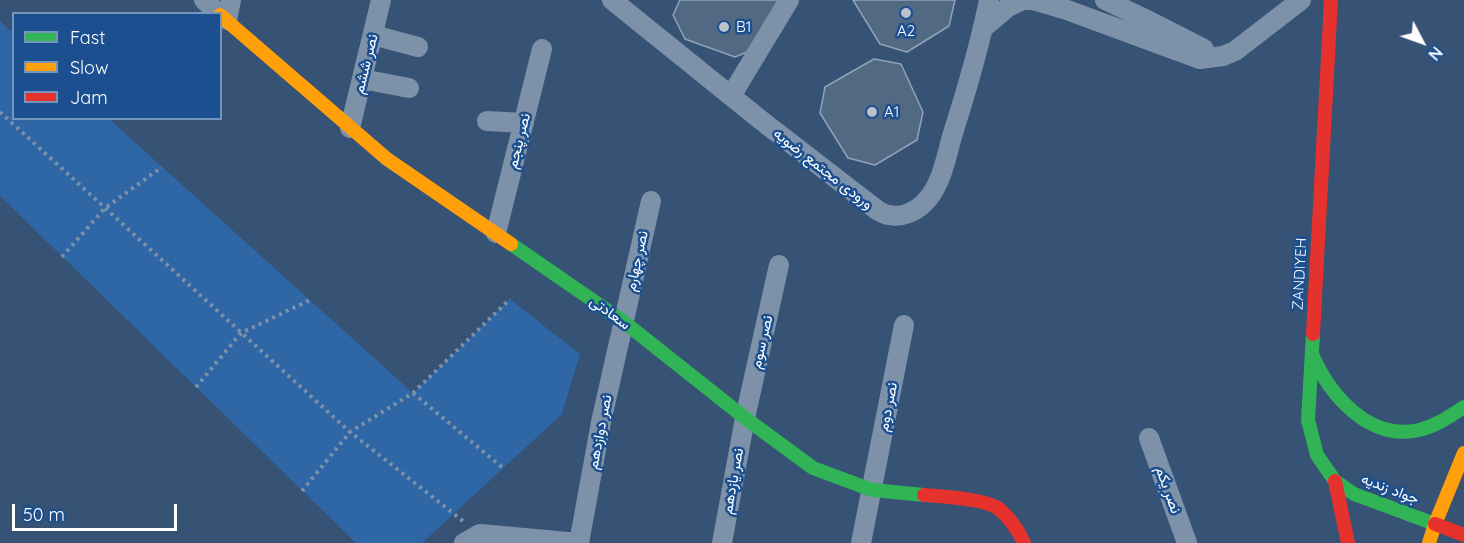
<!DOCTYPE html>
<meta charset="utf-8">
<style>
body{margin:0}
#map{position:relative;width:1464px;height:543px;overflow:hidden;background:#365274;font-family:Quicksand,sans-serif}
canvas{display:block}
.legend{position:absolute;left:12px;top:12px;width:210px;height:108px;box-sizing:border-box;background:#1b4f8f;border:2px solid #7695bc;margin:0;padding:8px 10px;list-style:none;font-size:18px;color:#fff}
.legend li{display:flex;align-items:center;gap:12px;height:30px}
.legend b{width:30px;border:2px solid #7695bc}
.north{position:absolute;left:1392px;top:12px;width:60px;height:60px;-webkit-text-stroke:4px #1b4f8f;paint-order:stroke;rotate:131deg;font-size:16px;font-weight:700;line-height:24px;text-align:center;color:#fff}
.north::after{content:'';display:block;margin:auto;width:21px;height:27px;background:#fff;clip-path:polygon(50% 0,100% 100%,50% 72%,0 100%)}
.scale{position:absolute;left:12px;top:504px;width:165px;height:27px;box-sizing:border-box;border:3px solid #fff;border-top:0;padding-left:8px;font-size:18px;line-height:21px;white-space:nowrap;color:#fff;-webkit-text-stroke:4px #1b4f8f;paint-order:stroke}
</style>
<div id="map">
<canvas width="1464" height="543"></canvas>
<ul class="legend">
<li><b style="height:8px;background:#30b455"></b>Fast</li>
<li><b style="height:8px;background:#ff9f0a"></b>Slow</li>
<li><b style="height:8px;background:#e5322d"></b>Jam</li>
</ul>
<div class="north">N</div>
<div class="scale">50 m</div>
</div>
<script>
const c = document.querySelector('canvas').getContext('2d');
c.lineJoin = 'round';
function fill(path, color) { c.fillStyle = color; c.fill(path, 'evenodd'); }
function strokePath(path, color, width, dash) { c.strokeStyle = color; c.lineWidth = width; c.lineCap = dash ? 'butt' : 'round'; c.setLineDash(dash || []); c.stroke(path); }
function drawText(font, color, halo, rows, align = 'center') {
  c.font = font + ' Quicksand,Vazirmatn,sans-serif'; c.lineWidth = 5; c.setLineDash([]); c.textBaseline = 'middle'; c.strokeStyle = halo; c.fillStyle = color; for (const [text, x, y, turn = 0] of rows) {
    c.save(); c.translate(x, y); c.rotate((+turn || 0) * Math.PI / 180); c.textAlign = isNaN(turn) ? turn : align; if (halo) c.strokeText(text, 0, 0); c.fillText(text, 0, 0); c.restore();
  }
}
fill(new Path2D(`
 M0 21 13 33 14 118 109 119 413 393 510 299 580 354 562 414 422 543H356L0 196Z`), '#2f66a5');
const building = new Path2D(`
 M680 0H778L761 46 735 57 685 39 673 15Z
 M853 0H955L949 26 907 52 880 44Z
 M874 59 901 64 923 112 917 140 875 165 848 158 820 113 825 87Z`);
fill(building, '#526984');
strokePath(building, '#92a2b6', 1.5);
strokePath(new Path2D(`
 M0 112 350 432 463 521
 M62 257 105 208 162 167
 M196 387 241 333 310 300
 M413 393 503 468
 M302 491 350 432 413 393 510 299`), '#7d92a8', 4, [3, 4.5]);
strokePath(new Path2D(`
 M204 0 219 14
 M612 0 762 121 877 210C881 212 885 215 890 215 900 218 915 212 923 204 942 187 946 156 953 133 967 89 980 45 989 0
 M1105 0 1143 18 1204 49
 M227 20 231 0
 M983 28 1008 7 1023 0H1032L1067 10 1200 59 1223 56 1235 51 1301 0
 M373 35 418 47
 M362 79 409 88
 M731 96 789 0
 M487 121 524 123
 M350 128 381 0
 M496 233 542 49
 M1149 438 1187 543
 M464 543 480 534 579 543
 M579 543 601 422 651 201
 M722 543 745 418 779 265
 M861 543 904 325`), '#7d92a8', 20);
strokePath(new Path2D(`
 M511 244 624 322 745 418 813 468 872 490 924 495
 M1313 334 1308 420 1317 455 1335 481 1354 494 1435 524
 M1312 354C1330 396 1369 441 1419 430 1436 426 1450 416 1464 407`), '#30b455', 14);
strokePath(new Path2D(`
 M220 15 387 159 511 244
 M1429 543 1435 524 1464 453`), '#ff9f0a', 14);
strokePath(new Path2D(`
 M1313 334 1331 0
 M1335 481 1348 543
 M924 495C940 496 987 499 999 509 1010 518 1018 530 1024 543
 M1435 524 1464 535`), '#e5322d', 14);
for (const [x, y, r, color] of [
 [906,13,6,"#b9c2ce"],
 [724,27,6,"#b9c2ce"],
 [872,112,6,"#b9c2ce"]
]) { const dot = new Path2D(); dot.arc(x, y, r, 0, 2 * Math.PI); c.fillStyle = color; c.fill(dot); strokePath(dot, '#1b4f8f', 2); }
drawText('15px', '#fff', '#1b4f8f', [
 ["B1",736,27],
 ["A2",906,31,"center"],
 ["A1",884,112]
], 'left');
drawText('15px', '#fff', '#1b4f8f', [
 ["نصر ششم",366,64,-76],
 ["نصر پنجم",519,141,-76],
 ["ورودی مجتمع رضویه",823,169,38],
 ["نصر چهارم",637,261,-78],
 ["ZANDIYEH",1300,274,-87],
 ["سعادتی",610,313,36],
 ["نصر سوم",762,342,-77],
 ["نصر دوم",888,407,-79],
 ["نصر دوازدهم",600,432,-79],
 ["نصر یازدهم",733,481,-80],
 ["جواد زندیه",1390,489,21],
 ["نصر یکم",1168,490,70]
]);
</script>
